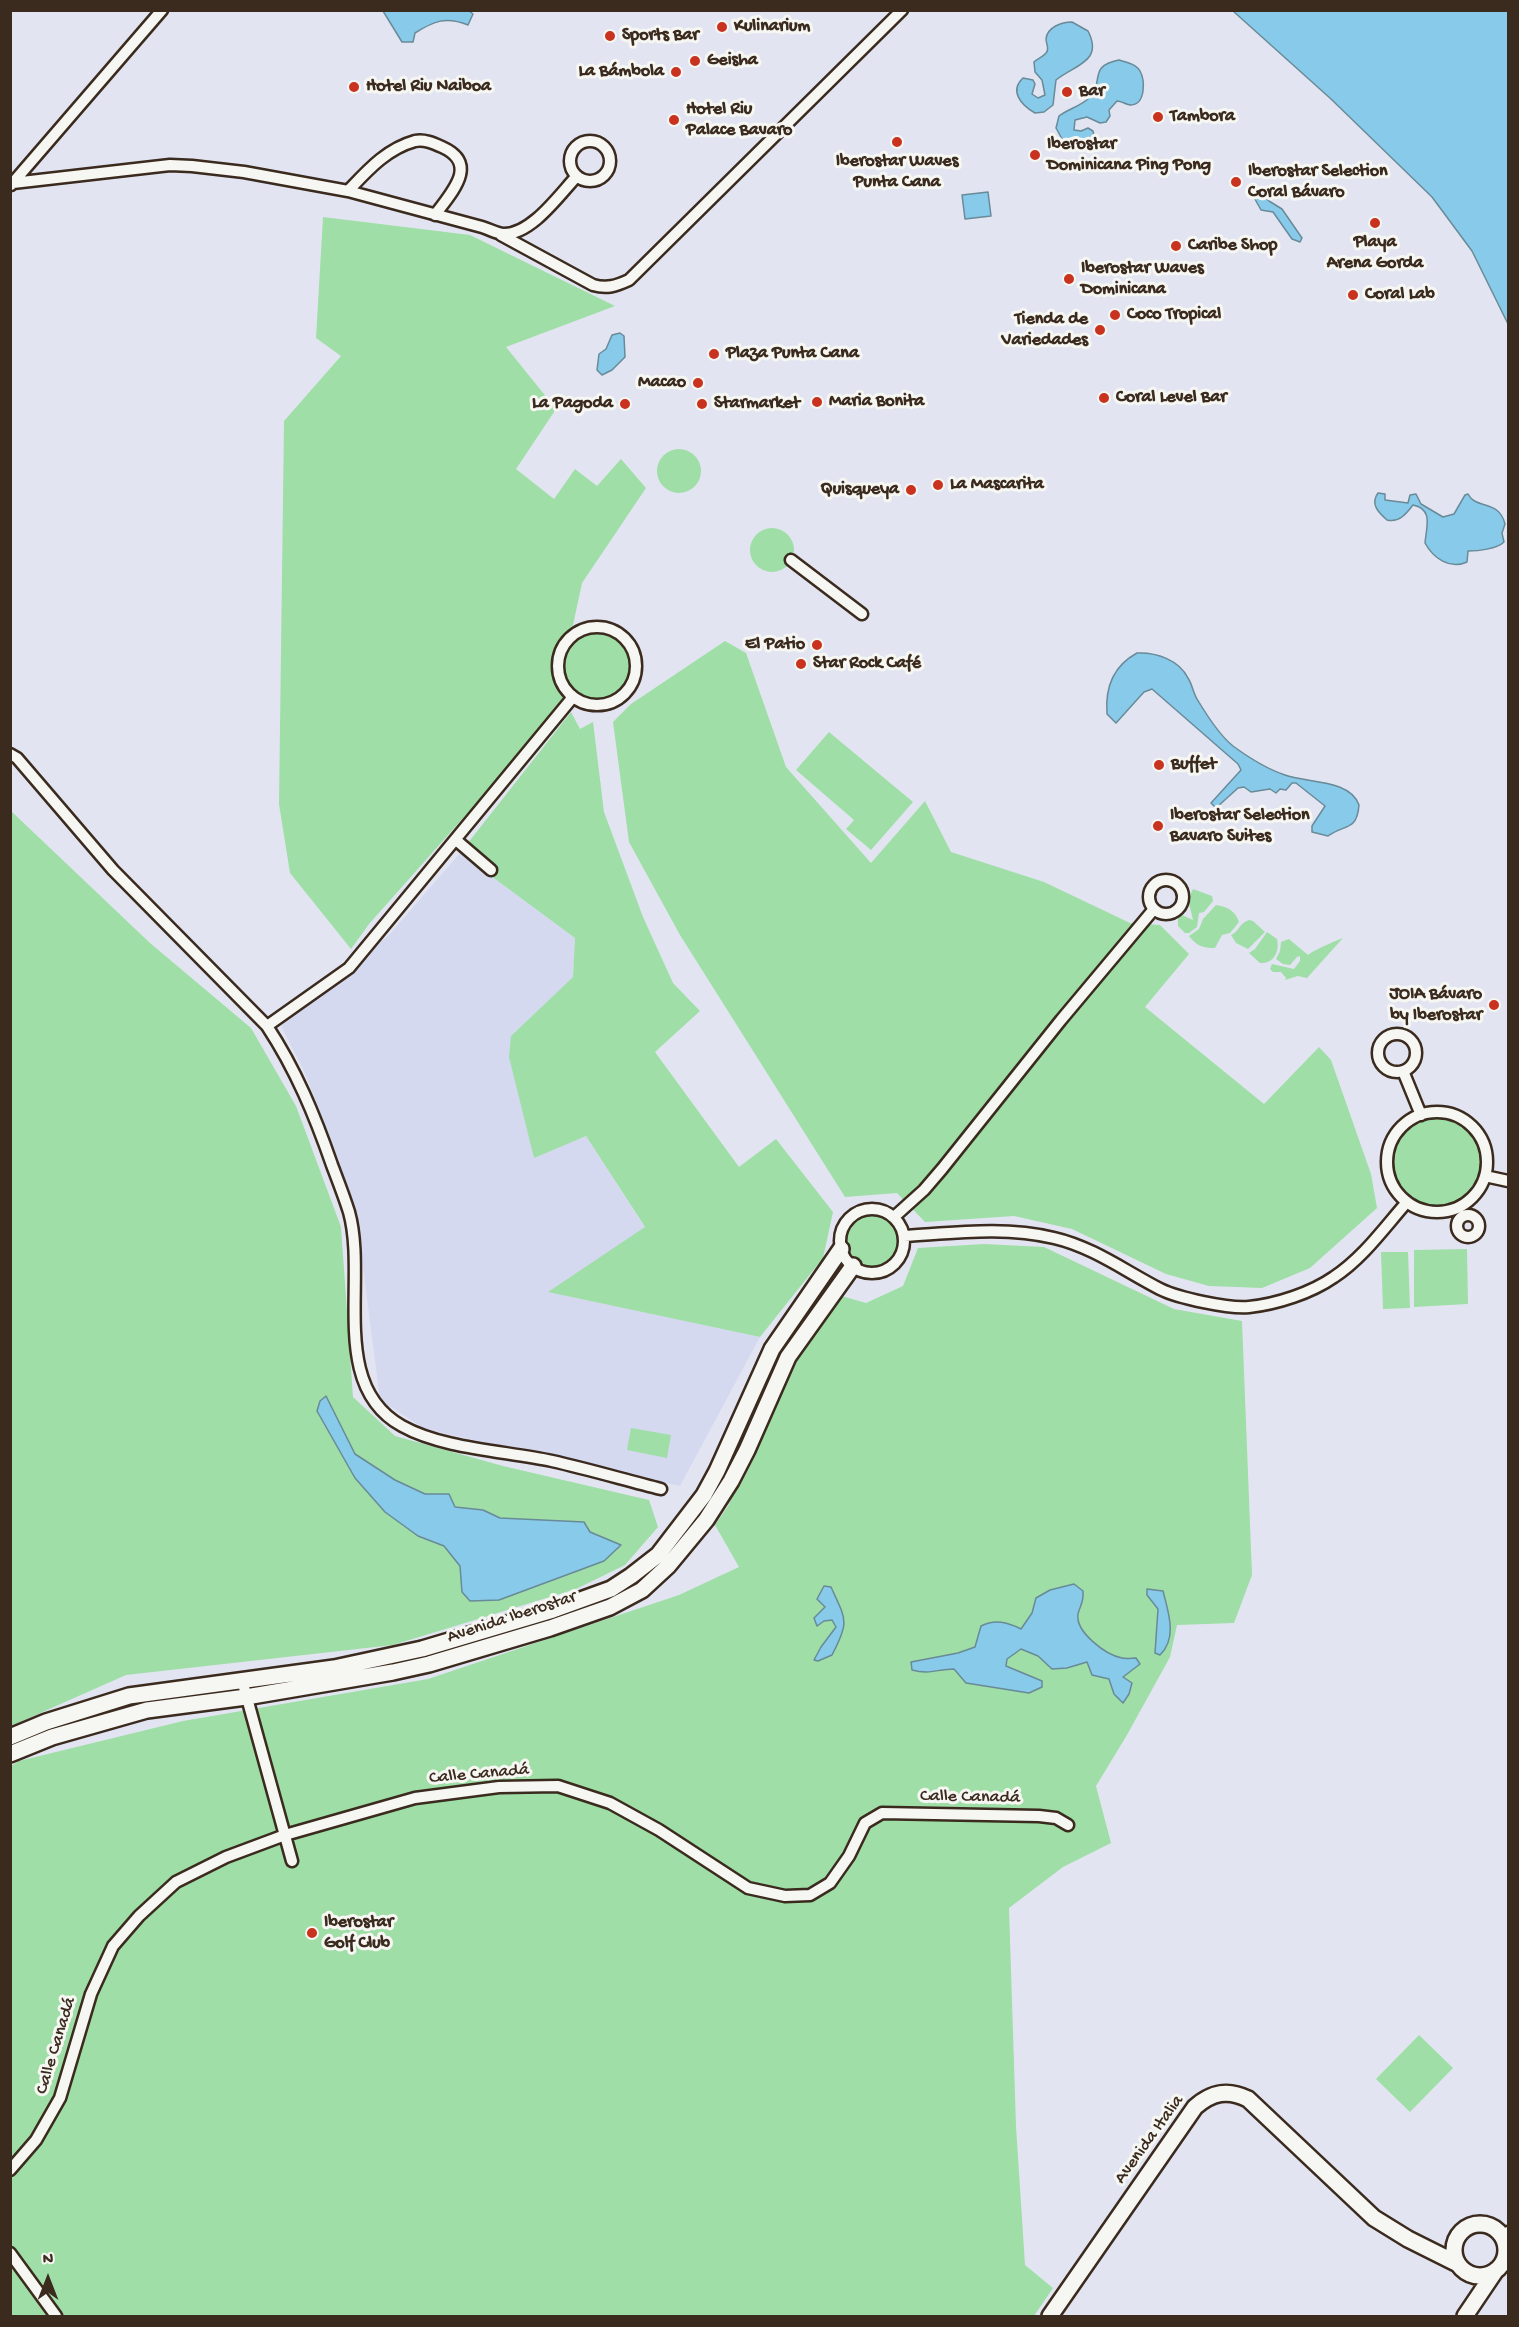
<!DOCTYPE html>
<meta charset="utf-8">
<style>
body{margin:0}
#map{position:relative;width:1519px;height:2327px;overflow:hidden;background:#e2e5f1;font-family:"Gochi Hand",sans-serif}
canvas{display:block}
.frame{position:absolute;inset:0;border:12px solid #3b2a1e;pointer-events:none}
.north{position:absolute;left:18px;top:2249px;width:60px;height:60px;-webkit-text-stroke:4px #f6f6f2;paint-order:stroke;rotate:0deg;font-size:16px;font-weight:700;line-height:24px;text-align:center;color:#3b2a1e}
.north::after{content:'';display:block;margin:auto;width:21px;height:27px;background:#3b2a1e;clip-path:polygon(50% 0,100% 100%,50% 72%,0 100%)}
</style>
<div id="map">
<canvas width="1519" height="2327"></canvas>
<div class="frame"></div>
<div class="north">N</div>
</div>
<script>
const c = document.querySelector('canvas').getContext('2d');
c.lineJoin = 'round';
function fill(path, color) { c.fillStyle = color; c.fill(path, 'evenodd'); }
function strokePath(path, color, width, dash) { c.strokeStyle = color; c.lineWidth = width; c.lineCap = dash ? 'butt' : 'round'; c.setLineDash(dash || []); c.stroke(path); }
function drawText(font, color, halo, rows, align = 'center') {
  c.font = font + ' "Gochi Hand",sans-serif'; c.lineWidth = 6; c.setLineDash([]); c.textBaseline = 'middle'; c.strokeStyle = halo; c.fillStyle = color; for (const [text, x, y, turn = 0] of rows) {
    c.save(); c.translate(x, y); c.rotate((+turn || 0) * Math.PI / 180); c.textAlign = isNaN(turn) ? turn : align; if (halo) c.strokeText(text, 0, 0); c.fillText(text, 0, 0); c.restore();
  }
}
fill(new Path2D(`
 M460 853 575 938 573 977 511 1036 534 1157 586 1136 645 1228 549 1292 760 1337 680 1486 425 1429 380 1400 355 1205 305 1073 281 1026 389 935Z`), '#d4d9f0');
fill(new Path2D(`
 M323 217 470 235 615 306 506 347 556 409 516 469 554 499 575 469 597 486 621 459 646 488 582 583 573 625 559 640 553 680 563 698 480 799 369 924 351 949 290 873 279 804 284 421 341 356 316 338Z
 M657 471a22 22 0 1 1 44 0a22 22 0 1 1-44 0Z
 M750 550a22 22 0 1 1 44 0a22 22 0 1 1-44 0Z
 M558 666a39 39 0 1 1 78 0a39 39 0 1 1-78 0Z
 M725 641 746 653 786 767 871 863 925 801 951 852 1044 882 1130 923 1160 925 1189 954 1145 1007 1264 1104 1319 1047 1331 1060 1371 1174 1377 1208 1310 1268 1262 1288 1209 1286 1166 1274 1072 1229 1014 1216 925 1222 897 1193 845 1197 680 935 629 842 613 722 631 704Z
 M571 712 580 729 593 722 604 812 643 917 673 983 700 1011 655 1052 739 1167 776 1139 833 1212 823 1258 760 1337 548 1292 645 1227 586 1136 534 1158 509 1057 511 1036 573 977 575 938 460 853Z
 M829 732 913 802 871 850 846 829 854 820 796 770Z
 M10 810 150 943 251 1028 296 1106 341 1227 353 1397 395 1436 503 1466 649 1500 658 1527 625 1565 576 1589 393 1645 126 1675 11 1726Z
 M1193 889 1212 896 1213 901 1204 912 1199 913 1197 927 1189 933H1185L1178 926V917L1182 915 1193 920 1188 899Z
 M1216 905C1227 907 1235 910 1239 922L1230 933 1222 935 1215 948C1202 948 1197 946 1189 936L1199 929 1203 919Z
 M1249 920 1253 921 1265 932 1248 949 1236 943 1231 935C1239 932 1239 923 1249 920Z
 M1267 932 1277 939C1280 951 1274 964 1260 963L1249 953 1255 949Z
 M1343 938 1307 978 1298 976 1285 980 1286 978 1281 972H1273L1270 969 1272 964 1294 969 1300 961V956L1297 957 1290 965 1283 964 1276 959 1280 951 1281 942 1289 939 1308 955C1312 951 1337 940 1343 938Z
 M1387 1162a50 50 0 1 1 100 0a50 50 0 1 1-100 0Z
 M840 1241a32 32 0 1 1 64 0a32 32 0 1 1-64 0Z
 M984 1244 1044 1247 1174 1309 1242 1321 1252 1575 1234 1623 1177 1625 1170 1657 1127 1735 1096 1786 1111 1843 1063 1867 1009 1908 1016 2126 1025 2265 1053 2288 1034 2316H11V1766L19 1761 183 1721 428 1679 679 1595 739 1567 715 1525 728 1506 799 1356 838 1295 866 1303 903 1286 918 1248Z
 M1467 1249 1468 1304 1414 1307V1250Z
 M1381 1252H1408L1410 1308 1383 1309Z
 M631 1428 671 1435 667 1458 627 1450Z
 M1419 2035 1453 2068 1410 2112 1376 2079Z`), '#9fdea6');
const water = new Path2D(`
 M468 10 473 14 468 25C446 16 434 21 415 33L413 42H402L383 11Z
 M1233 11H1508V324L1472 251 1432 197 1331 99Z
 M1072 22 1088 31C1104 62 1074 65 1056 80L1053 105 1044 112 1035 113C1021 105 1009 91 1023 78L1033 80 1035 84 1032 94 1038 98 1045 95 1042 80 1035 72 1034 62C1038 58 1043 57 1046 53 1050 49 1046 44 1046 39 1047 27 1062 22 1072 22Z
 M1119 60C1126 62 1136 64 1140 71 1145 80 1146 104 1131 105 1127 105 1121 101 1117 101L1109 110 1110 116 1106 122 1100 123 1087 117 1075 120 1074 130 1081 131 1088 128 1093 131 1094 136 1091 142 1076 146 1062 139 1056 128 1059 116C1068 109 1081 106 1089 98 1105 83 1087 66 1119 60Z
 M1256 188 1269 201 1282 209 1302 238 1300 242 1292 239 1273 212 1261 210 1251 192Z
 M988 192 991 216 965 219 962 195Z
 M620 333 624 336 625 357 612 370 602 375 597 370 599 354 606 349 612 335Z
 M1378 493 1385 494V500L1408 503 1410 495 1416 494 1421 504 1443 517 1454 514 1465 495 1468 494C1476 510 1499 499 1505 524L1502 533 1504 542C1497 549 1478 551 1468 551L1467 562C1450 570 1433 558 1425 543 1426 528 1434 509 1413 505 1406 514 1399 523 1387 520 1378 512 1370 504 1378 493Z
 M1137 653C1156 652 1179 660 1188 678 1192 684 1193 692 1197 699 1206 714 1219 735 1233 746 1248 757 1267 769 1285 775 1306 783 1350 779 1359 805 1357 831 1345 824 1328 836L1312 832V826L1325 806 1296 783H1292L1286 790 1280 789 1276 793 1270 789 1251 792 1244 787 1238 788 1216 808 1211 803 1241 770 1238 764 1152 689 1144 692 1116 723 1107 714C1105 688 1113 666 1137 653Z
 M326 1396 355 1454 395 1480 425 1494H449L455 1507 483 1510 500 1518 584 1522 590 1532 621 1545 604 1561 499 1600 470 1601 462 1592 460 1566 444 1546 418 1536 385 1512 355 1478 317 1411 320 1401Z
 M1074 1584 1083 1591C1084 1603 1080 1605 1078 1614 1075 1632 1106 1655 1122 1658 1126 1659 1132 1658 1136 1658L1140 1664 1123 1677 1132 1683 1129 1694 1123 1703 1114 1694 1109 1679 1092 1675 1087 1662 1067 1668 1052 1669 1038 1656 1021 1649 1007 1659 1006 1666 1042 1681V1687L1029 1693 966 1683 954 1669C937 1669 930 1675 912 1670L911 1662 958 1653 975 1647 981 1626C995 1619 1007 1622 1021 1629L1032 1613 1036 1598 1050 1590Z
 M824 1586 831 1587C846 1620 850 1621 832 1655L818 1661 814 1660 821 1647 836 1627 832 1620 824 1621 817 1626 814 1618 825 1607 817 1599Z
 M1147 1589 1163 1591C1168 1611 1178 1638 1160 1655L1155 1653 1158 1609 1147 1595Z`);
fill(water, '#88cae9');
strokePath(water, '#698a98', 1.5);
const street = new Path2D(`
 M570 161a20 20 0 1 1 40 0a20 20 0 1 1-40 0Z
 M13 183 170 165 192 166 244 172 348 191 482 227C489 229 497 234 504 234 532 234 559 195 577 176
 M11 185 162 10
 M348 191C367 171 386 149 415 141 424 139 433 143 442 147 480 164 451 193 435 215
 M501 235 593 285C607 289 616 286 629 280L902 10
 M791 560 862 614
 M558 666a39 39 0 1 1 78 0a39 39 0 1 1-78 0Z
 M10 754 17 758 113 870 267 1026C296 1070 315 1116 332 1165 338 1181 344 1196 349 1212 368 1280 328 1385 402 1426 443 1449 506 1451 552 1461 588 1469 625 1480 661 1489
 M456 840 491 870
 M1149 897a17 17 0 1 1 34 0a17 17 0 1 1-34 0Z
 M267 1026 349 968 573 697
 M1378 1053a19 19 0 1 1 38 0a19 19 0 1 1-38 0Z
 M1403 1071 1421 1115
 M1387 1162a50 50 0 1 1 100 0a50 50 0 1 1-100 0Z
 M1485 1176 1508 1181
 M840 1241a32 32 0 1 1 64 0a32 32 0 1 1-64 0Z
 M1457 1226a11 11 0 1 1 22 0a11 11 0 1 1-22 0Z
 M894 1217 924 1190 942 1169 1061 1020 1154 909
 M904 1236C954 1233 1005 1226 1054 1238 1093 1247 1125 1271 1160 1289 1178 1298 1229 1309 1249 1307 1277 1304 1311 1293 1334 1277 1363 1258 1384 1228 1407 1202
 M242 1680 292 1861
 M10 2170 36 2140 60 2098 91 1994 113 1946 139 1916 176 1882 226 1857 285 1835 415 1798 499 1787 558 1786 610 1803 659 1830 748 1888 785 1896 810 1895 830 1883 849 1856 865 1823 882 1813 1039 1816 1056 1818 1068 1825
 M1500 2234 1508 2232
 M10 2253 56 2316
 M1505 2257 1508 2251`);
const secondary = new Path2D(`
 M10 1737 46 1722 129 1696 334 1668 422 1649 553 1610 611 1589 631 1576 658 1555 704 1495 717 1471 772 1349 841 1249
 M10 1754 52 1737 147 1710 246 1697 393 1672 429 1664 550 1628 610 1607 642 1590 668 1566 706 1520 731 1481 747 1450 788 1357 853 1266
 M1454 2250a26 26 0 1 1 52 0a26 26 0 1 1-52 0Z
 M1050 2316 1195 2107C1212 2092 1228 2089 1248 2099L1374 2218 1408 2239 1458 2264
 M1465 2316 1496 2270`);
strokePath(street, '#3b2a1e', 15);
strokePath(secondary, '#3b2a1e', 20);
strokePath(street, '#f6f6f2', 10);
strokePath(secondary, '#f6f6f2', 15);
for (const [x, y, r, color] of [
 [722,27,6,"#c8321e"],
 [610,36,6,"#c8321e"],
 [695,61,6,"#c8321e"],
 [676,72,6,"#c8321e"],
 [354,87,6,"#c8321e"],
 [1067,92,6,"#c8321e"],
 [1158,117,6,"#c8321e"],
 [674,120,6,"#c8321e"],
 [897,142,6,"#c8321e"],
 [1035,155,6,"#c8321e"],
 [1236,182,6,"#c8321e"],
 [1375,223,6,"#c8321e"],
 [1176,246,6,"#c8321e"],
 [1069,279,6,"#c8321e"],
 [1353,295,6,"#c8321e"],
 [1115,315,6,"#c8321e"],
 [1100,330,6,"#c8321e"],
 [714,354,6,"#c8321e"],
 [698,383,6,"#c8321e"],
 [1104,398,6,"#c8321e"],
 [817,402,6,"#c8321e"],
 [625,404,6,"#c8321e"],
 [702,404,6,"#c8321e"],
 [938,485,6,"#c8321e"],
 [911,490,6,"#c8321e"],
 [817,645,6,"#c8321e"],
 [801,664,6,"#c8321e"],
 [1159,765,6,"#c8321e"],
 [1158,826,6,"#c8321e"],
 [1494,1005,6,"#c8321e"],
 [312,1933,6,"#c8321e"]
]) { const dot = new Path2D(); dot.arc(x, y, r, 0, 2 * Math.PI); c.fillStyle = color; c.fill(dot); strokePath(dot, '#f6f6f2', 2); }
drawText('bold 18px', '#3b2a1e', '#f6f6f2', [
 ["Kulinarium",734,27],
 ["Sports Bar",622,36],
 ["Geisha",707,61],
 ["La Bámbola",664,72,"right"],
 ["Hotel Riu Naiboa",366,87],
 ["Bar",1079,92],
 ["Hotel Riu",686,110],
 ["Palace Bavaro",686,131],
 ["Tambora",1170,117],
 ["Iberostar",1047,145],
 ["Dominicana Ping Pong",1047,166],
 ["Iberostar Waves",897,162,"center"],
 ["Punta Cana",897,183,"center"],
 ["Iberostar Selection",1248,172],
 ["Coral Bávaro",1248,193],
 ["Playa",1375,243,"center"],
 ["Arena Gorda",1375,264,"center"],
 ["Caribe Shop",1188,246],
 ["Iberostar Waves",1081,269],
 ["Dominicana",1081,290],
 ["Coral Lab",1365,295],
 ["Coco Tropical",1127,315],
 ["Tienda de",1088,320,"right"],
 ["Variedades",1088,341,"right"],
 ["Plaza Punta Cana",726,354],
 ["Macao",686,383,"right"],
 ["Coral Level Bar",1116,398],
 ["Maria Bonita",829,402],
 ["La Pagoda",613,404,"right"],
 ["Starmarket",714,404],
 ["La Mascarita",950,485],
 ["Quisqueya",899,490,"right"],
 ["El Patio",805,645,"right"],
 ["Star Rock Café",813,664],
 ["Buffet",1171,765],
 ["Iberostar Selection",1170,816],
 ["Bavaro Suites",1170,837],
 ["JOIA Bávaro",1482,995,"right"],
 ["by Iberostar",1482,1016,"right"],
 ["Iberostar",324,1923],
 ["Golf Club",324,1944]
], 'left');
drawText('18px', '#3b2a1e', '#f6f6f2', [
 ["Avenida Iberostar",512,1618,-18],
 ["Calle Canadá",479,1775,-5],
 ["Calle Canadá",970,1798,1],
 ["Calle Canadá",57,2046,-73],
 ["Avenida Italia",1150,2140,-54]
]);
</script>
